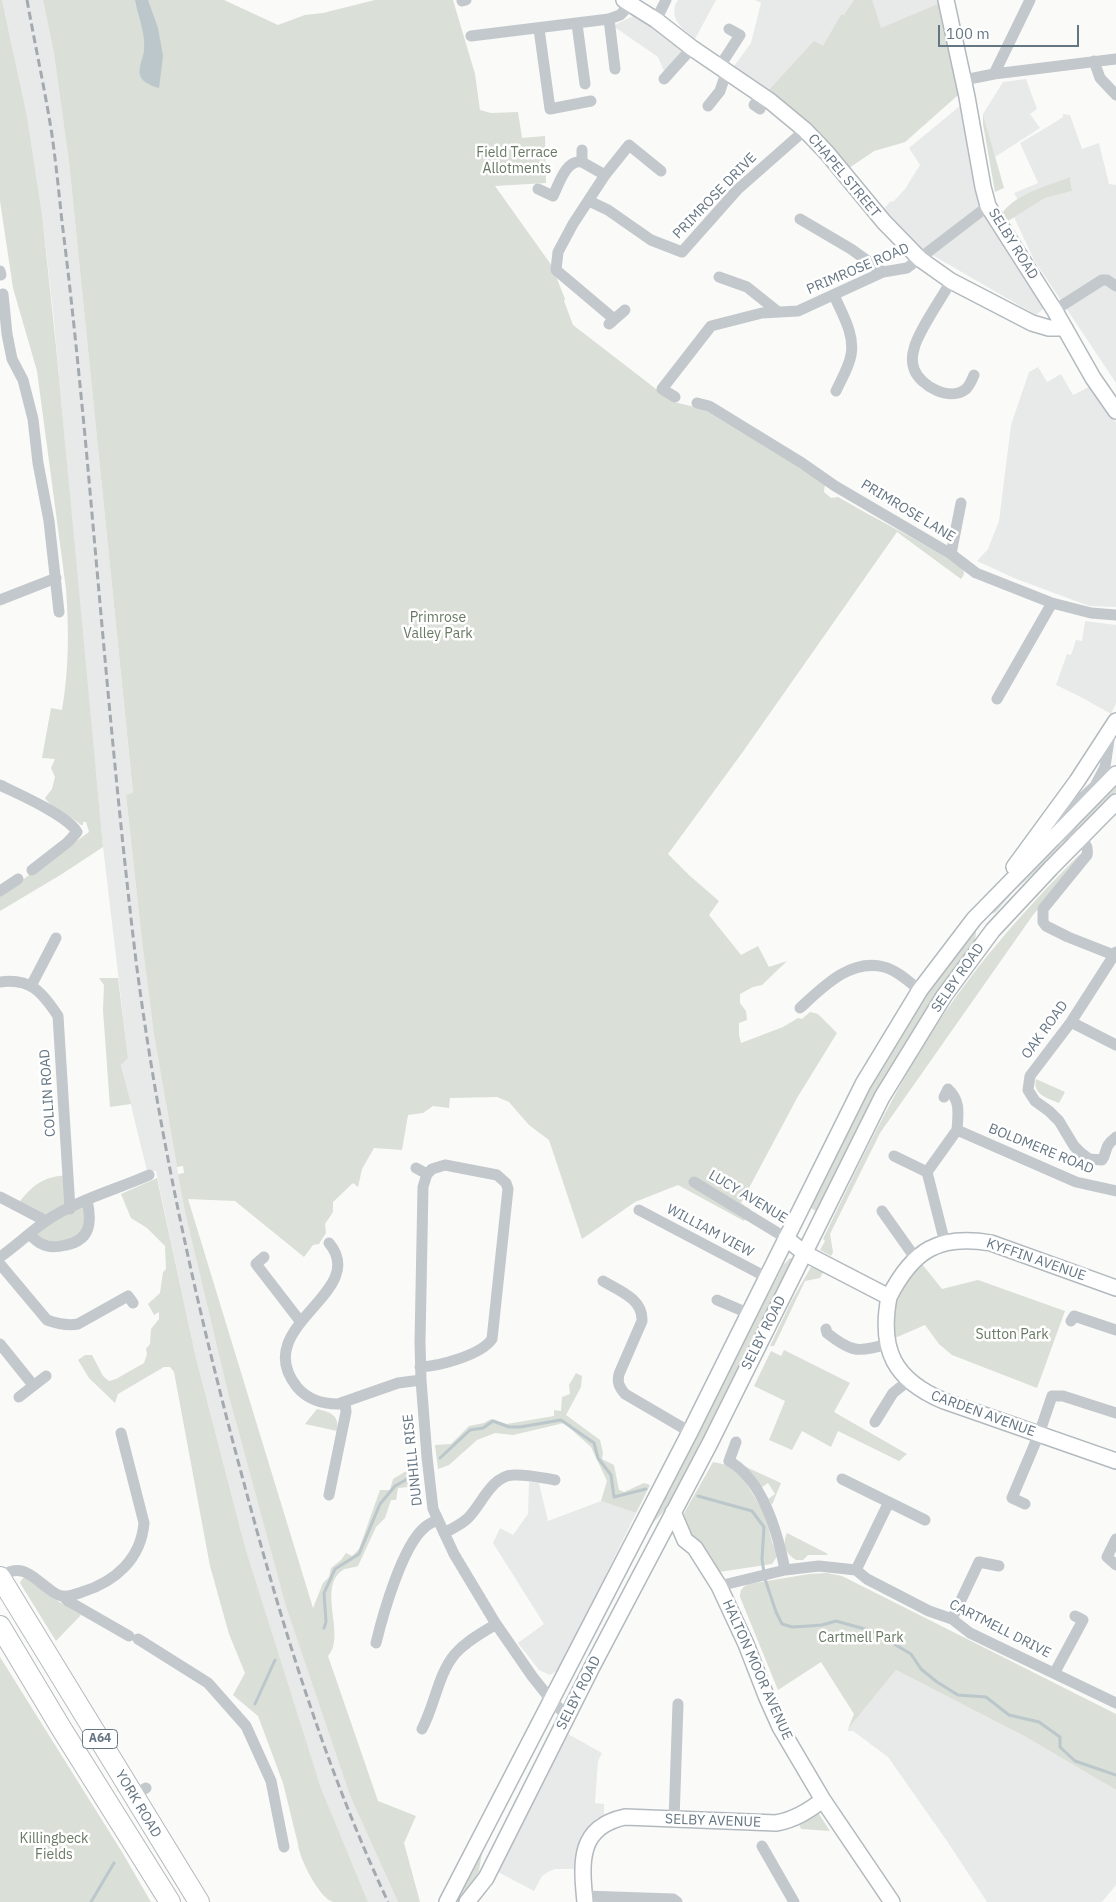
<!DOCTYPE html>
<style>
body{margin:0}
#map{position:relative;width:1116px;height:1902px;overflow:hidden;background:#fafaf8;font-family:"IBM Plex Sans",sans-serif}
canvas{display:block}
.scale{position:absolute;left:938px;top:25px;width:141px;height:22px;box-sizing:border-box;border:2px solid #657683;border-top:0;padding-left:6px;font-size:15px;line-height:18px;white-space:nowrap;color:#657683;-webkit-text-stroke:4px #fff;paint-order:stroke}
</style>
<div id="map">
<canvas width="1116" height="1902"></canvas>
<div class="scale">100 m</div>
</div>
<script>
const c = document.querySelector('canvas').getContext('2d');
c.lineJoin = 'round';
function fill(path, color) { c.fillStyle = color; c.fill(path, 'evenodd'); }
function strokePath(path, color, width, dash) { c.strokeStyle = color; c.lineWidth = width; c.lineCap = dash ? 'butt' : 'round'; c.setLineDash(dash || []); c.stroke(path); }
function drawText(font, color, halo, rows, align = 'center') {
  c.font = font + ' "IBM Plex Sans",sans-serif'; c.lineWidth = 5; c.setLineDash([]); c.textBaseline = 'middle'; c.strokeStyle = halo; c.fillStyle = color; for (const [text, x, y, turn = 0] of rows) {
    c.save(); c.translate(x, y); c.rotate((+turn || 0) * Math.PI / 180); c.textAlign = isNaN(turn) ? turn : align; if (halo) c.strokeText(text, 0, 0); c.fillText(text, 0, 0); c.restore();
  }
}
fill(new Path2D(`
 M2 0H43L54 54 69 162 133 794 126 795 142 941 154 1035 184 1207 351 1798 398 1902H368L321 1788 245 1547 196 1358 156 1171 148 1172 147 1171 121 1064 128 1058 103 847 80 612 54 320 42 214 27 116Z
 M678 0H716L695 39 682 28 676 20 674 14 675 5Z
 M755 0H937L958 95 905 142 874 151 849 168 797 113 734 66 751 43 761 3Z
 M635 15 653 25 687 49 664 71 658 57 613 26Z
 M1026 79 1037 109 1030 114 1040 128 995 157 983 114 1003 82Z
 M961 105 976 164 979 206 1045 307 1036 315 920 248 883 209 891 201 893 202 905 189 920 165 909 148Z
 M1063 114 1070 115 1082 149 1099 143 1109 184 1116 185V383L1034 260 1014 217 1045 198 1072 191 1070 177 1039 189 1018 200 1014 193 1038 183 1020 143 1054 123 1063 117Z
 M1038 367 1047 382 1061 374 1073 395 1089 387 1116 422V607L1089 606 1014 578 977 561 988 549 999 521 1011 425 1029 372Z
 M1085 621 1116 625V703L1111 714 1081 697 1056 685 1067 654 1071 655 1076 640 1082 641Z
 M529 1482 539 1483 548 1521 601 1501 636 1513 560 1669 550 1675 539 1670 518 1643 544 1624 493 1543 500 1528 513 1535 528 1514Z
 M896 1670 1026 1737 1116 1790V1885L1102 1902H987L947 1841 888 1757 853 1731H848V1729Z
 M568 1734 602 1753 598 1761 595 1803 604 1804V1816L597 1818 584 1833 578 1846 576 1869H555L548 1872 542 1876 534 1891 498 1872Z`), '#e8e9e9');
fill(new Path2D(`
 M0 0H2L27 116 42 214 56 346 103 847 62 874 0 911V896L89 832 86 822H83V825H81C73 817 48 805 45 798L52 789 55 777 51 768 55 759 42 758 51 708 62 710C69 670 69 629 66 589L37 371 13 288 0 201Z
 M43 0H224L278 25 305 15 323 13 375 0H453L475 74 480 110 491 113 518 112 522 138 545 136 546 183 495 186 552 266 565 299 564 301 573 325 656 389 674 402 703 409 825 483 824 492 831 498 838 497C879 521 921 541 961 567 965 572 965 574 961 579L897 532 742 753 668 854 690 876 719 901 709 915 741 955 758 946 769 967 787 961 762 985 753 987 740 994V1003L746 1011 747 1020 739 1023V1035L741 1043 783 1027 798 1018 802 1019 810 1012 818 1014 837 1033 797 1098 741 1203 750 1209 744 1221 678 1185 635 1202 582 1239 549 1140 529 1125 509 1102 497 1097 450 1098 449 1108 433 1106 423 1113 408 1115 402 1150 374 1148 362 1169 358 1187 353 1183 333 1202V1212L325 1224 326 1233 319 1244 313 1245 304 1257 235 1201 188 1199 313 1608 323 1583 329 1577 331 1568 341 1560 346 1553 352 1556 359 1549 380 1490H390L393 1479 418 1464 421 1486 398 1488 396 1500H391L385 1518 376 1527 358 1566C353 1568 346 1568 343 1570 316 1587 347 1636 328 1656L378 1801 416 1816 404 1843 420 1902H398L351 1798 286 1606 228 1392 184 1207 178 1174 184 1173 183 1166 177 1167 154 1035 142 941 126 795 133 793 69 162 54 54Z
 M854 0H872L881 28 938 4 958 95 905 142 874 151 849 168 797 113 768 91 814 41 823 46 841 15H844Z
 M983 114 1004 188 995 192 983 124Z
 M1070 177 1072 191 1045 198 1008 221 1003 212C1016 194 1050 185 1070 177Z
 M1116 776V792L1080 828 1071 829Z
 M1064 838H1068V839L1065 845 1013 892 996 912 989 915 988 911Z
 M1079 855 1081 857 1033 915 880 1133 830 1234 833 1252 831 1256 820 1250 825 1241 823 1239C855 1173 886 1106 925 1043 968 974 1021 913 1079 855Z
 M974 929 976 930 975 944 942 987 890 1068 869 1108 817 1212 808 1206 859 1102 909 1018Z
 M99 978H118L128 1058 121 1065 131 1104 110 1107 103 1010 104 985Z
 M1036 1079 1065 1092 1059 1103C1048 1098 1032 1095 1036 1079Z
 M68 1175 70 1209 87 1200V1233L58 1247 30 1235 46 1222 16 1206C33 1185 41 1177 68 1175Z
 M157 1178 196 1358 245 1547 321 1788 368 1902C358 1902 343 1902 333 1902 319 1898 299 1858 298 1844L283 1783 258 1716 233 1695 245 1673 229 1634 210 1566 174 1372 170 1367H164L118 1394 115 1403 89 1378 78 1360 85 1355H92L103 1376 109 1381 116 1379 144 1363 147 1354 146 1349 150 1344 151 1329 159 1319V1312L154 1315 148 1304 160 1293 163 1272 166 1269 165 1246 147 1228 131 1218 121 1194Z
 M790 1258H792C788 1272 781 1285 774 1298 760 1324 742 1351 735 1380L676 1498 653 1523 645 1538 643 1537 784 1264Z
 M922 1264 942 1289 978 1280 1065 1311 1037 1388 952 1355 939 1344 925 1325 895 1338C887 1311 902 1283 922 1264Z
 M811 1267 823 1272 820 1278 805 1281 774 1346H770L792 1300Z
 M784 1350 850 1383 834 1412 907 1454 899 1461 838 1431 831 1447 802 1431 792 1450 769 1440 785 1401 754 1386 771 1351 781 1356Z
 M576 1373 582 1376 581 1387 566 1415 600 1440 603 1453 602 1459 614 1465 619 1490 624 1492 644 1483 650 1485 636 1513 601 1501 607 1481 591 1447 564 1423 513 1435 495 1433 477 1440 449 1465 438 1469 435 1445 451 1444 469 1426 484 1423 491 1419 507 1424 554 1416V1410L561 1411 562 1397 570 1394 569 1385Z
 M317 1409C330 1412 340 1415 337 1431L305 1424Z
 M713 1462 727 1465 743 1478 765 1514 772 1542 778 1555 772 1564 719 1572 690 1532 683 1515Z
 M744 1466 781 1483 772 1505 768 1499 775 1494 768 1483 761 1488Z
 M787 1533 828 1554 827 1555H808L803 1560H796C785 1554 782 1544 787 1533Z
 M827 1573 842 1576 1116 1714V1790L1026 1737 896 1670 848 1729 854 1714 821 1662 778 1690 740 1597C740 1590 742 1587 749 1584L809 1574Z
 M25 1577 48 1595 81 1615 56 1641 20 1583 22 1579Z
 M0 1657 122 1852 151 1902H0Z
 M819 1814 830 1831 801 1829 799 1824 814 1815Z
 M486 1842 482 1853 478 1876 462 1900 459 1902H454Z`), '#dadfd7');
fill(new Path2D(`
 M135 0H148L158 28 163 56 159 88C154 87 145 83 142 79 136 72 143 59 144 51 146 33 138 17 135 0Z`), '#bbc7cb');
strokePath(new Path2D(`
 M440 1458 470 1430 483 1428 493 1421 509 1427H520L561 1420 594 1443 598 1458 611 1475 614 1497 646 1489
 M698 1496 752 1511 764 1527 762 1559 764 1573
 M765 1579 776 1612 782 1624 792 1627 809 1626 822 1625 836 1621 872 1631 911 1654 921 1669 937 1682 958 1695 986 1697 1009 1715 1039 1722 1060 1737V1747L1075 1761 1116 1775
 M324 1628 326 1622 324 1593 335 1569 359 1554 380 1504 395 1486 418 1473
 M255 1704 275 1660
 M91 1902 114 1863`), '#bbc7cb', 3);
const secondary = new Path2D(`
 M624 0 656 20 692 48 770 101 805 130 827 153 884 222 920 259 951 281 1032 323 1049 328H1065
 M946 0 967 97 983 187 988 206 1055 311 1093 378 1116 411
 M1014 867 1077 781 1116 721
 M786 1238 804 1253 889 1297C879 1350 894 1380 944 1401L1116 1461
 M889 1297C913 1250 939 1234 991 1243L1116 1288
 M673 1512 685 1540 695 1548 719 1586 746 1644 767 1698 780 1727 823 1800 892 1902
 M447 1902 690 1432 863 1084 920 990 974 919 1116 774
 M467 1902 486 1878 592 1667 710 1443 882 1097 944 996 993 930 1051 868 1116 802
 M585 1902C581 1862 578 1827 625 1817L776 1823C794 1820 808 1811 823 1800`);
const highway = new Path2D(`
 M0 1577 199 1902
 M0 1626 61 1728 170 1902`);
strokePath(secondary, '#b3babf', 18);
strokePath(highway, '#b4b9bd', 22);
strokePath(new Path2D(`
 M462 1 466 0
 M609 19 615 69
 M656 20 666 0
 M577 24 585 84
 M539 29 550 109 591 101
 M471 36 609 19 620 15 630 5
 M1094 61 1100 78 1116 95
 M720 66 740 35 729 29
 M994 74 1030 0
 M664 79 692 48
 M964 80 994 74 1116 59
 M708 106 720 91 724 79 730 73
 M760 109 754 105 762 95
 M582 162 605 175
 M538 189 553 196C559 184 566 159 582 162V150
 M589 201 608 210 651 240 682 252 737 190 805 130
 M800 219 851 249 883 272
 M0 271 1 275
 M719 277 747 287 777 311
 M951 281C942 298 917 333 914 349 912 355 912 363 914 369 920 386 950 402 966 389 970 385 972 380 974 375
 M3 294 7 334 12 359 23 380 33 419 38 463 49 521 59 612
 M834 295C842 314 855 334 851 355 849 367 841 380 836 391
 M1055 310 1102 280H1107L1116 286
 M614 319 556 270 558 252 573 224 605 175 629 145 661 171
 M609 324 625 310
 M675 397 662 389 711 326 762 313 798 311 883 272 907 268 988 206
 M697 403 709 406 802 463 835 486 951 554 976 573 1052 603 1091 613 1116 615
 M951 554 961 503
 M0 600 56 578
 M997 699 1052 603
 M0 785C18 794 67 815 77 832L68 842 32 870
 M1047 835 1070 809 1095 786 1105 767 1110 733
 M1057 839 1064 834 1075 833C1083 838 1089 846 1087 855L1043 909V922L1046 926 1068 937 1116 956
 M0 891 18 879
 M1116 952 1071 1022 1030 1076 1028 1090 1035 1101 1049 1111 1059 1121 1074 1146 1081 1153 1089 1159 1102 1160C1108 1151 1103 1147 1116 1137
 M0 982C31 978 42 992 58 1016L70 1209
 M31 986 56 938
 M800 1008C822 988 850 958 884 967 897 970 910 983 920 990
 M1071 1022 1116 1045
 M944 1097 948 1089C961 1101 958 1114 957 1130
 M894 1156 927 1172 945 1243
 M416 1168 427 1174 423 1187 420 1342 421 1380 427 1457 433 1509 454 1554 496 1624 532 1676 551 1700 567 1716
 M927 1172 957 1130 1076 1182 1116 1191
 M694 1182 786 1238
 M0 1197 46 1221
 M639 1210 768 1278
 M882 1211 916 1259
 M30 1235C34 1238 38 1243 42 1244 49 1248 58 1247 66 1245 91 1240 92 1222 87 1200
 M329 1243C371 1293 248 1326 297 1387 308 1400 322 1404 338 1404L398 1383 421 1380
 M0 1257C16 1246 30 1232 46 1221 77 1200 115 1190 149 1175
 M264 1257 256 1264 300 1321
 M0 1264 47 1320C58 1324 67 1326 78 1324L128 1296 133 1303
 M603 1281C620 1291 643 1299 642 1321L619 1374C617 1382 619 1387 625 1394L690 1432
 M717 1300 750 1314
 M1071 1321 1074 1316 1116 1330
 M826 1329 827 1333C851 1352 858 1353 887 1344
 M0 1344 33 1385
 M420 1367C440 1366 481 1355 492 1339L508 1189 506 1183 497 1175 445 1165 432 1169 427 1174
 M19 1397 46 1376
 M875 1422 893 1393 908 1381
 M736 1442 729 1461C763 1480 778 1534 785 1570
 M842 1479 925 1520
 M329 1495 346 1412 345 1402
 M1025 1504 1012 1498 1039 1434 1052 1396H1063L1116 1413
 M444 1533C452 1529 460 1525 467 1519 481 1506 491 1476 513 1475 527 1474 542 1478 555 1480
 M1116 1539 1107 1557 1116 1565
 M856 1570 889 1502
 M0 1577C22 1562 31 1576 49 1589 53 1592 58 1596 63 1596 69 1597 76 1594 82 1592 115 1582 141 1559 144 1523L121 1433
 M719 1586 785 1570 819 1566 856 1570 867 1579 929 1611 952 1619 970 1633 1116 1703
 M63 1596 68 1601 129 1636
 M952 1619 979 1562 999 1566
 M138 1639 208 1683 246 1726 271 1781 284 1847
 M376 1643C383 1614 402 1547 424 1528 428 1524 433 1522 437 1520
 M1055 1672 1083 1620 1075 1616
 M422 1729C435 1705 438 1674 455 1654 466 1641 482 1633 496 1624
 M133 1796 146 1788
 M674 1820 678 1704
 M762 1846 794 1902
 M585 1896 673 1899 677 1902`), '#c3c8cc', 11);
strokePath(secondary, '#fff', 15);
strokePath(highway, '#fff', 20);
strokePath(new Path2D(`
 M27 0C35 45 45 90 52 135 56 164 59 193 62 222 71 293 78 364 85 436 101 611 115 786 136 961 159 1139 198 1314 245 1487 283 1629 326 1769 388 1902`), '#a2aab0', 3, [8, 4]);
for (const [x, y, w] of [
 [100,1739,35]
]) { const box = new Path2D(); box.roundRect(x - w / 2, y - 9.5, w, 19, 4); c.fillStyle = '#fff'; c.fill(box); strokePath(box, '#657683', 1); }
drawText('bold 12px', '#657683', null, [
 ["A64",100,1739]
]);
drawText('14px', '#687a64', '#fff', [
 ["Field Terrace",517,153],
 ["Allotments",517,169],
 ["Primrose",438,618],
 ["Valley Park",438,634],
 ["Sutton Park",1012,1335],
 ["Cartmell Park",861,1638],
 ["Killingbeck",54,1839],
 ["Fields",54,1855]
]);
drawText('14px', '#657683', '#fff', [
 ["CHAPEL STREET",844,176,50],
 ["PRIMROSE DRIVE",715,196,-46],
 ["SELBY ROAD",1013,244,58],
 ["PRIMROSE ROAD",858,269,-23],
 ["PRIMROSE LANE",908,511,31],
 ["SELBY ROAD",958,978,-55],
 ["OAK ROAD",1045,1030,-54],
 ["COLLIN ROAD",48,1093,-94],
 ["BOLDMERE ROAD",1041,1149,22],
 ["LUCY AVENUE",748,1197,31],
 ["WILLIAM VIEW",710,1231,28],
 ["KYFFIN AVENUE",1036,1260,19],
 ["SELBY ROAD",764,1333,-63],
 ["CARDEN AVENUE",983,1414,20],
 ["DUNHILL RISE",413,1460,-96],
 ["CARTMELL DRIVE",1000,1629,27],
 ["HALTON MOOR AVENUE",757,1670,66],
 ["SELBY ROAD",579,1693,-63],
 ["YORK ROAD",138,1804,59],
 ["SELBY AVENUE",713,1821,2]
]);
</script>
